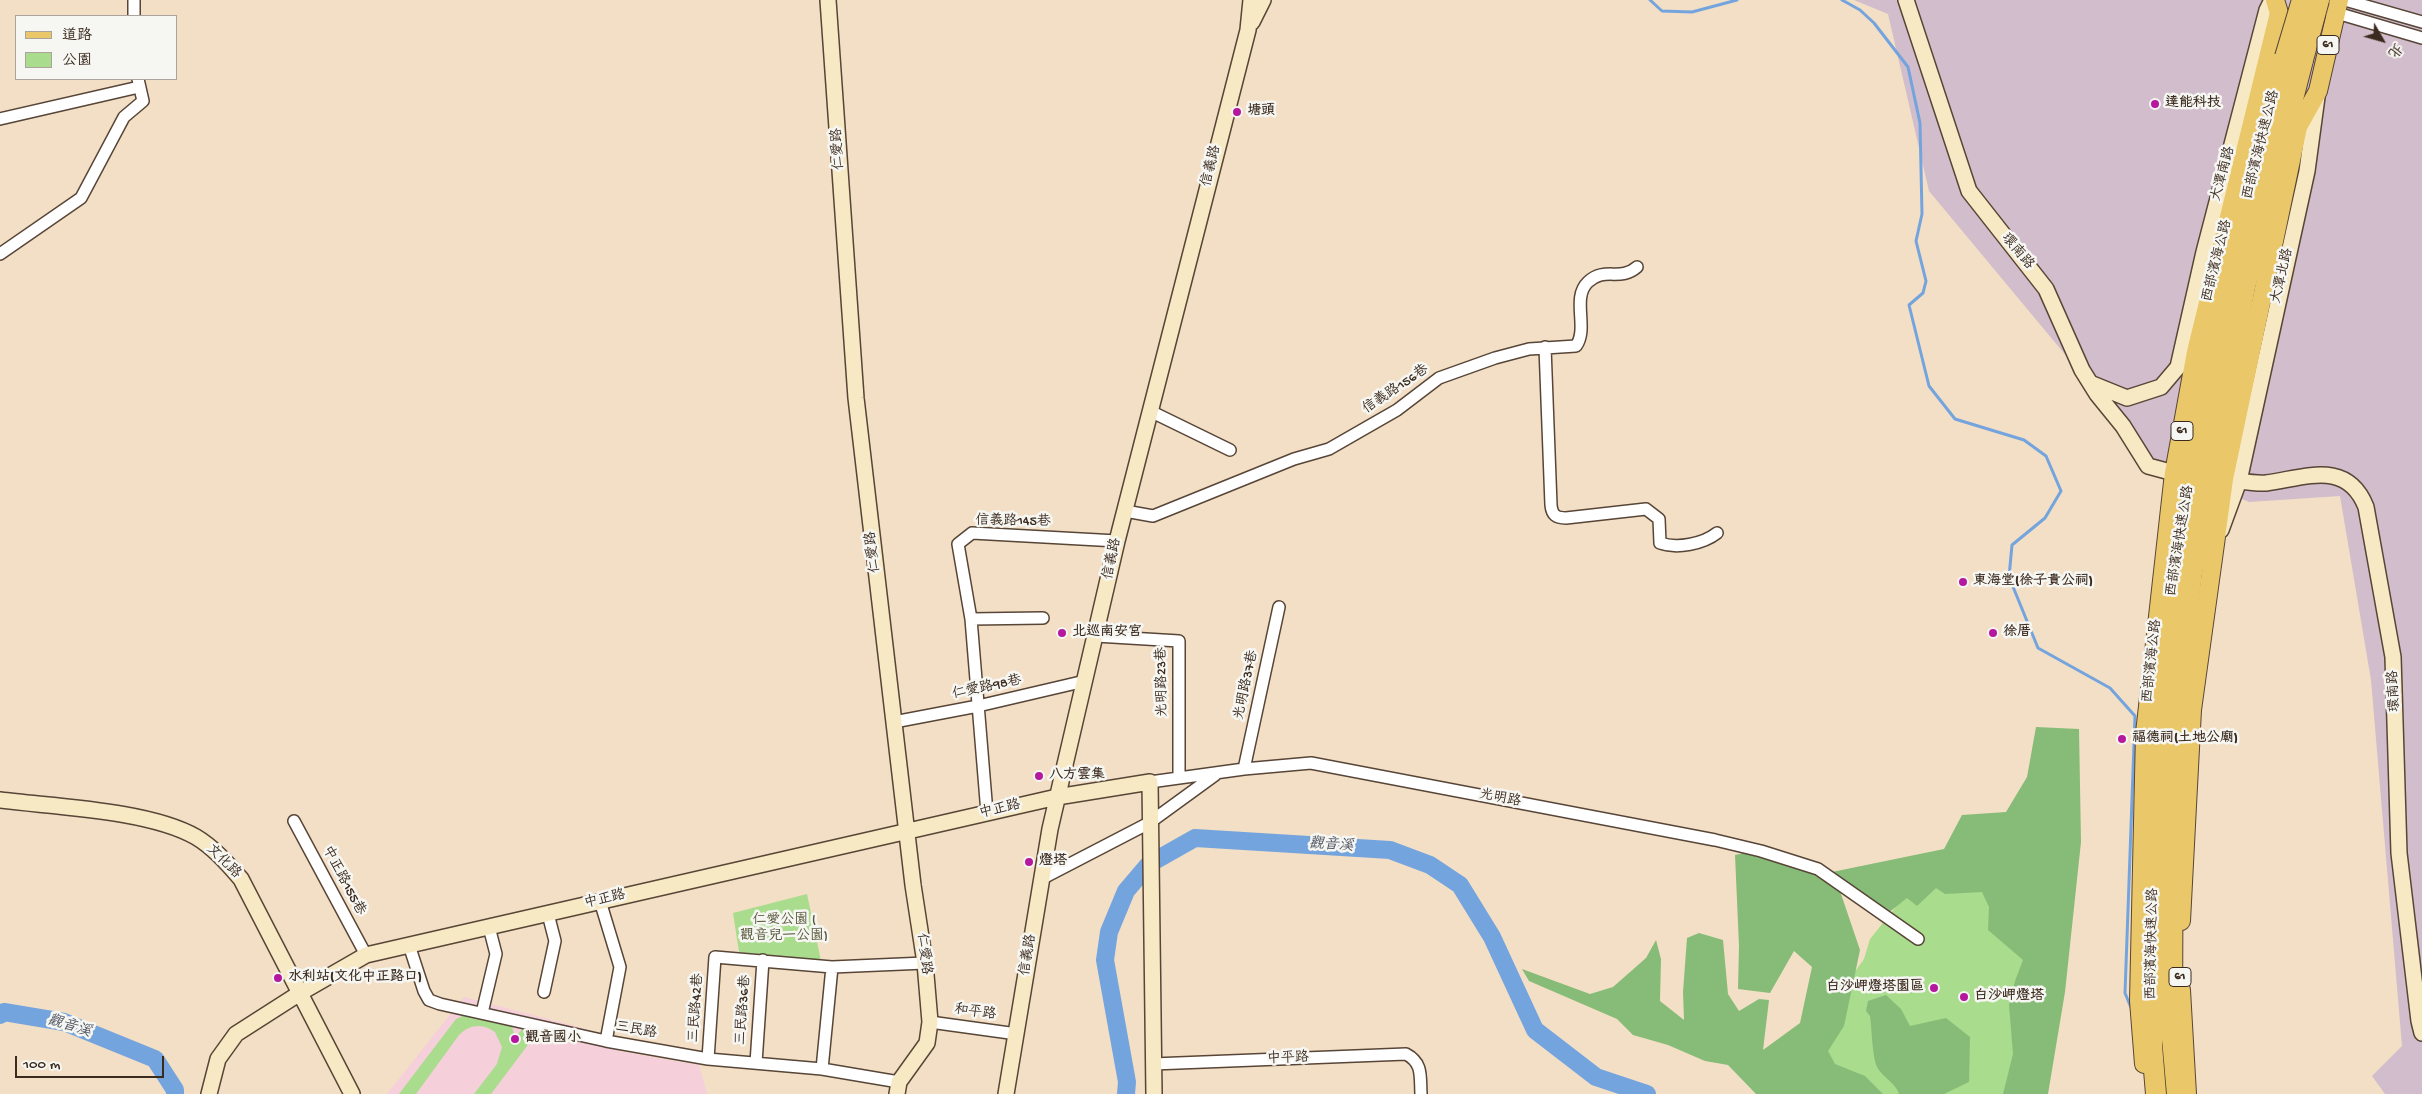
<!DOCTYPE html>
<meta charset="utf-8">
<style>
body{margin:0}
#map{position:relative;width:2422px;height:1094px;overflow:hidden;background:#f3dfc5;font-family:"Gochi Hand","LXGW WenKai TC",sans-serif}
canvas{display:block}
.legend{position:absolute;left:15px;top:15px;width:162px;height:65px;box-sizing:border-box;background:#f6f6f2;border:1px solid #aba49d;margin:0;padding:6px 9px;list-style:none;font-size:15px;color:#3b2a1e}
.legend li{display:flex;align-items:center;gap:10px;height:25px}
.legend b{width:25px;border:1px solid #aba49d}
.north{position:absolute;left:2357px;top:15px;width:50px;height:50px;-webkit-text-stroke:4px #f6f6f2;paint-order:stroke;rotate:128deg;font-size:14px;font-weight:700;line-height:20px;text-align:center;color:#3b2a1e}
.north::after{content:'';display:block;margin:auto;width:18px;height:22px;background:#3b2a1e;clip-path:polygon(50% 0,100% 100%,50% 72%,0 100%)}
.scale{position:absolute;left:15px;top:1056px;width:149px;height:22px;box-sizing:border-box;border:2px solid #3b2a1e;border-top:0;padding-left:6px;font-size:15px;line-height:18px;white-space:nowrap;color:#3b2a1e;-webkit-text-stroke:4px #f6f6f2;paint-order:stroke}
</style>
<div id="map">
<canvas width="2422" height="1094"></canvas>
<ul class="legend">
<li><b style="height:6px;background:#eac769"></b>道路</li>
<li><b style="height:14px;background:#a9dc8c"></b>公園</li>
</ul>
<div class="north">北</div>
<div class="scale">100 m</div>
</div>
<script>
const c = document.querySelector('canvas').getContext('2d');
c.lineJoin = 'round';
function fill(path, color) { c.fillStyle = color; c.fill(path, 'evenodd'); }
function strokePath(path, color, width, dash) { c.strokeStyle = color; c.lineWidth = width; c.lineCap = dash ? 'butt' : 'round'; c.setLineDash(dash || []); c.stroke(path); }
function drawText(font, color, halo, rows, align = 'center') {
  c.font = font + ' "Gochi Hand","LXGW WenKai TC",sans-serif'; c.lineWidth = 5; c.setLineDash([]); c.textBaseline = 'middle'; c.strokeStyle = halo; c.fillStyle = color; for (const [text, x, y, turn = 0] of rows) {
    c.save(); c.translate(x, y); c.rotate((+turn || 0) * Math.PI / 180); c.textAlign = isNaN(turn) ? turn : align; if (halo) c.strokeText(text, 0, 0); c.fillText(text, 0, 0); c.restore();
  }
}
fill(new Path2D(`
 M464 997 579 1027 619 1051 699 1065 707 1094H387Z`), '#f5cfda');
fill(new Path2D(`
 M1854 0H2422V1094H2385L2372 1076 2402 1046 2371 680 2340 496 2249 502 2152 459 1929 191 1888 14Z`), '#d1bdcb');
fill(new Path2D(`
 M1939 875 1970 889 1988 893 2029 952 2015 1094H1766L1864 959 1870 939 1907 893 1921 902Z
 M807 894 821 961 739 952 733 913Z
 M465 1015 512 1026 515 1038 526 1024 539 1030 491 1094H474L497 1064 502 1047 495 1032C483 1023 470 1024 459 1035L416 1094H399L456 1019Z`), '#a9dc8c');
fill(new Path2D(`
 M2036 727 2079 729 2081 842 2065 992 2048 1094H2003L2013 1054 2009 1005 2015 981 2023 960 1988 930 1989 907 1982 892 1945 894 1936 888 1917 906 1907 898 1887 914 1832 872 1944 849 1962 815 2006 812 2027 777Z
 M1744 853 1814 873 1840 891 1860 950 1844 1026 1828 1051 1835 1064 1865 1076 1883 1094H1756L1728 1065 1705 1061 1668 1045 1633 1035 1617 1019 1529 981 1522 969 1590 994 1613 987 1646 958 1656 940 1661 959 1660 1001 1684 1020 1683 992 1687 938 1699 933 1723 940 1728 994 1739 1011 1759 999 1769 1000 1763 1050 1800 1023 1812 967 1794 951 1770 993 1738 989 1739 946 1735 855Z
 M1886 995 1901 1009 1910 1026 1946 1018 1970 1037 1969 1082 1944 1094H1899C1897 1084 1882 1077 1877 1067 1872 1055 1872 1030 1870 1016L1866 1011 1868 1001Z`), '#86bc78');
strokePath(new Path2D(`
 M1650 0 1662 11 1692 12 1737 0
 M1842 0 1860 10 1874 23 1908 67 1920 123 1922 214 1916 241 1926 281 1923 293 1909 305 1929 386 1955 419 2024 440 2046 456 2061 491 2045 518 2012 545 2009 577 2038 648 2110 688 2135 716 2125 993 2132 1010`), '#74a4de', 3);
strokePath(new Path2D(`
 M0 1015 4 1012 64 1022 155 1059 175 1090V1094
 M1126 1094 1127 1082 1105 960 1109 932 1126 891 1149 864 1195 838 1390 850 1430 865 1460 885 1492 937 1535 1030 1596 1077 1647 1094`), '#74a4de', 18);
const street = new Path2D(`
 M134 0V16
 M2345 0 2422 22
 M2330 11 2422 38
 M0 119 139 87
 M0 254 81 198 124 117 143 101 138 79
 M1545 347 1551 505C1552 515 1556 518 1566 518L1646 509 1659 519 1660 543C1677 549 1703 544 1717 533
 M1150 411 1230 450
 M1125 511 1153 516 1294 459 1329 449 1397 410 1439 378 1495 358 1529 349 1576 346C1589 328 1571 298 1588 282 1605 266 1620 282 1637 267
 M971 619 1043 618
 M1096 636 1179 641V775
 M894 722 978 706 1085 681
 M1244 769 1279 607
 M1150 782 1244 769 1311 763 1715 840 1761 851 1818 869 1918 939
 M987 813 971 619 958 544 972 533 1117 541
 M294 821 366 955
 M1041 879 1149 823 1215 775
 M600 901 620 967 606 1041
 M409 945 424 991 429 1000 440 1004 606 1041 708 1059 822 1069 899 1082
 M544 992 555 941 548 914
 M482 1013 496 954 489 927
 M930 1022 1017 1034
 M708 1059 715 957 832 967 925 963
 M756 1063 763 960
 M1153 1064 1406 1054C1423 1063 1420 1076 1421 1094
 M822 1069 832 967`);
const secondary = new Path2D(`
 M828 0 856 398 913 885 925 963 930 1022 927 1043 899 1082 897 1094
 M1906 0 1969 191 2046 289 2082 370 2097 394 2123 426 2148 466 2174 473
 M1252 22 1263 0
 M2090 383 2127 398 2161 387 2178 367 2204 252 2267 10 2272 0
 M2224 479C2237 480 2253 484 2266 483 2305 478 2347 459 2366 507L2393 657 2399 853 2419 1021 2422 1033
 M2221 530 2239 481 2307 171 2317 97
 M0 800C55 807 149 810 196 837 213 847 228 864 241 879L352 1094
 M209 1094 218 1059 236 1034 300 993 366 955 1057 797 1150 782 1154 1094
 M1006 1094 1050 829 1117 541 1248 30 1251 0`);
const primary = new Path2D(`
 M2181 921 2192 710 2224 479 2298 127 2318 91 2339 0
 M2181 990 2187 1094
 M2144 1064 2139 1001 2145 733 2174 473 2196 352 2279 13 2275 0`);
const highway = new Path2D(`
 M2156 1094 2152 1046 2158 733 2174 570 2226 287 2285 57
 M2177 1094 2172 1038 2173 730 2192 573 2245 287 2303 60`);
strokePath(street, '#574537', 14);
strokePath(secondary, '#574537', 18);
strokePath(primary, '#574537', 20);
strokePath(highway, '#574537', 22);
strokePath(street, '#fff', 11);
strokePath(secondary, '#f7e9c3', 15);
strokePath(primary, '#eac769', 18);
strokePath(highway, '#eac769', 20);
const highwayBridge = new Path2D(`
 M2285 57 2302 0
 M2303 60 2319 0`);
strokePath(highwayBridge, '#574537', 22, []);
strokePath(highwayBridge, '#eac769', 20);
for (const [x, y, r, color] of [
 [2155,104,5,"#b5179e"],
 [1237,112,5,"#b5179e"],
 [1963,582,5,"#b5179e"],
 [1062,633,5,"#b5179e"],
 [1993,633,5,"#b5179e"],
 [2122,739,5,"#b5179e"],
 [1039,776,5,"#b5179e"],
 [1029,862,5,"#b5179e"],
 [278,978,5,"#b5179e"],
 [1934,988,5,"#b5179e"],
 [1964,997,5,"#b5179e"],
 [515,1039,5,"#b5179e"]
]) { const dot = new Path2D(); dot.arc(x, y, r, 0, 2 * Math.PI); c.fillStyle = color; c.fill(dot); strokePath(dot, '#f6f6f2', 2); }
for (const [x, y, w] of [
 [2328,45,22],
 [2182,431,22],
 [2180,977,22]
]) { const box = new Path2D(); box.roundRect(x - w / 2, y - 9.5, w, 19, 4); c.fillStyle = '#f6f6f2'; c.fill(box); strokePath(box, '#3b2a1e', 1); }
drawText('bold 12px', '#3b2a1e', null, [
 ["61",2328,45],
 ["61",2182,431],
 ["61",2180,977]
]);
drawText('bold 14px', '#3b2a1e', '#f6f6f2', [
 ["達能科技",2165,104],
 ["塘頭",1247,112],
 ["東海堂(徐子貴公祠)",1973,582],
 ["北巡南安宮",1072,633],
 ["徐厝",2003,633],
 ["福德祠(土地公廟)",2132,739],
 ["八方雲集",1049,776],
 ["燈塔",1039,862],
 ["水利站(文化中正路口)",288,978],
 ["白沙岬燈塔園區",1924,988,"right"],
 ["白沙岬燈塔",1974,997],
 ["觀音國小",525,1039]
], 'left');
drawText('14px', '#3b2a1e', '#f6f6f2', [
 ["西部濱海快速公路",2262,145,-76],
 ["仁愛路",839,149,-94],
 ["信義路",1212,166,-76],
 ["大潭南路",2224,174,-75],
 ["環南路",2017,252,50],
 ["西部濱海公路",2218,261,-76],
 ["大潭北路",2283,276,-77],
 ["信義路156巷",1396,390,-34],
 ["信義路145巷",1013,522,1],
 ["西部濱海快速公路",2181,541,-81],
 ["仁愛路",874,552,-97],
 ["信義路",1113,559,-78],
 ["西部濱海公路",2153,661,-84],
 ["光明路23巷",1163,682,-91],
 ["光明路37巷",1247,685,-78],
 ["仁愛路98巷",987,688,-12],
 ["環南路",2395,691,-93],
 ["光明路",1500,799,11],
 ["中正路",1000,810,-13],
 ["文化路",223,862,44],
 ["中正路155巷",343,881,62],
 ["中正路",605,900,-13],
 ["西部濱海快速公路",2153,944,-89],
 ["仁愛路",923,954,83],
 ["信義路",1029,955,-81],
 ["三民路42巷",697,1008,-86],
 ["三民路36巷",744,1010,-86],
 ["和平路",975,1013,8],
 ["三民路",636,1031,10],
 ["中平路",1288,1059,-2]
]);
drawText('14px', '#56563a', '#f6f6f2', [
 ["仁愛公園 (",784,921],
 ["觀音兒一公園)",784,937]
]);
drawText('italic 15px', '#4f5561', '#f6f6f2', [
 ["觀音溪",1331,846,4],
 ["觀音溪",69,1027,17]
]);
</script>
